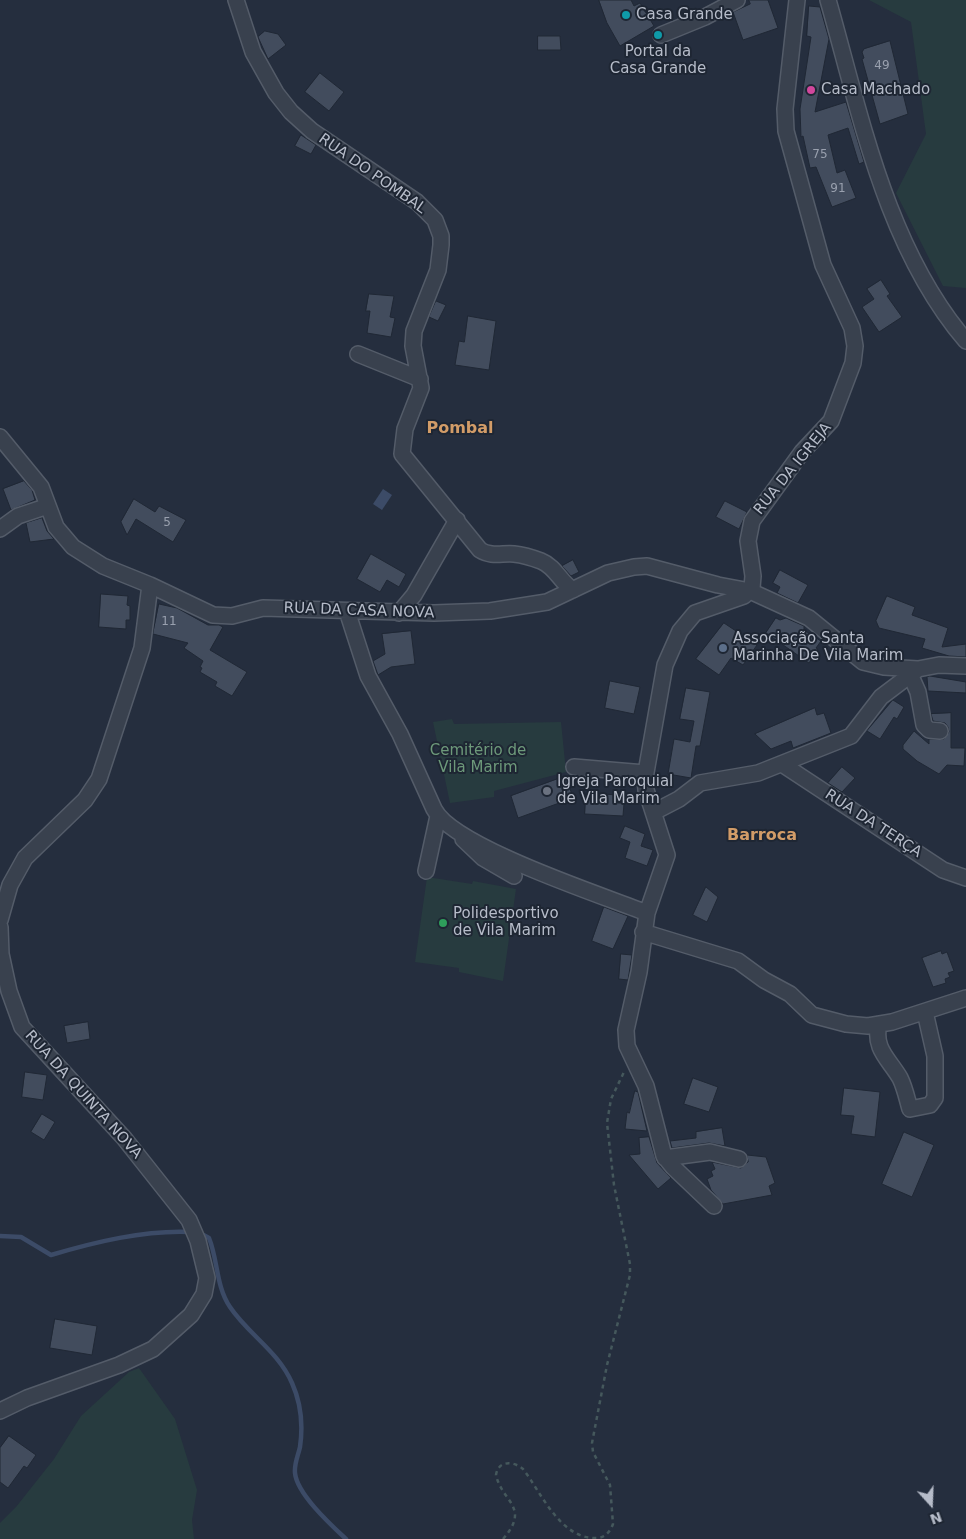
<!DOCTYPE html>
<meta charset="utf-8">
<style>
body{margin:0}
#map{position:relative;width:966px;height:1539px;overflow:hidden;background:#252e3e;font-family:"DejaVu Sans",sans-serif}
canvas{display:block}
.north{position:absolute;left:906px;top:1479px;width:50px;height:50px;-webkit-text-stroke:4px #1e2633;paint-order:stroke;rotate:160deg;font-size:14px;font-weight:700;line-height:20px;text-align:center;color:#b6bcc9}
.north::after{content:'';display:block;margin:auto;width:18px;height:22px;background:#b6bcc9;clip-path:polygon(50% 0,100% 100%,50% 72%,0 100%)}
</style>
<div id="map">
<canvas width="966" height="1539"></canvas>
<div class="north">N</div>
</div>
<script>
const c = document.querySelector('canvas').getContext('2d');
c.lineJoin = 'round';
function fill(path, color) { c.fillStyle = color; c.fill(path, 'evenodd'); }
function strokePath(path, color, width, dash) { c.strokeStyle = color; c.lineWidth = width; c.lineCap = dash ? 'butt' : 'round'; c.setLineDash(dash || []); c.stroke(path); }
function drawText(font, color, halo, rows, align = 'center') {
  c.font = font + ' "DejaVu Sans",sans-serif'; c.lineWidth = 4; c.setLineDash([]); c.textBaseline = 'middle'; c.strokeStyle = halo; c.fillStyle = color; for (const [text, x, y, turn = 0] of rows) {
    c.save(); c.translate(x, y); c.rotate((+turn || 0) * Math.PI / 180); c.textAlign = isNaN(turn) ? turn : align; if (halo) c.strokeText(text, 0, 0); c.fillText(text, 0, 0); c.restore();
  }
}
fill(new Path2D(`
 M869 0H966V288L943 286 896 193 926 134 911 22Z
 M452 719 454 724 561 722 566 772 494 791V797L450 803 433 722Z
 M427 877 472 884 473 881 516 889 503 981 459 972V968L415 962Z
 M139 1368 175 1419 197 1490 192 1520 194 1539H0V1523L16 1507 54 1459 81 1416 129 1372Z`), '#273b3f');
fill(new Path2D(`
 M383 489 392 495 382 510 373 504Z`), '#3c4b67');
strokePath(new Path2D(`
 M198 1232 209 1238C218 1260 216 1287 230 1307 248 1334 278 1351 292 1383 301 1403 303 1426 300 1447 298 1456 294 1464 295 1473 297 1494 331 1525 346 1539
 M0 1236 21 1237 51 1255C95 1242 144 1230 190 1232`), '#3c4b67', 4.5);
const building = new Path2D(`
 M599 0H631L634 6 640 3 654 26 620 46 607 23Z
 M749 0H768L778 28 743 40 733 12 750 4Z
 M809 6 820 7 829 39 815 112 846 102 864 162 859 164 848 128 828 135 837 173 845 170 856 198 832 207 816 167 810 168 803 136 801 137 800 109 811 37 807 36Z
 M265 31 278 34 286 45 268 59 258 37Z
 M538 36H560L561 50H538Z
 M890 41 908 114 880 124 862 59 864 58 862 52 864 49Z
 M320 73 344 92 329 111 305 92Z
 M301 135 316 145 311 154 295 146Z
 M881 280 890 294 887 296 902 317 879 332 862 307 874 299 867 289Z
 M369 294 394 296 390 317 395 318 391 337 367 333 370 311H366Z
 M436 301 446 305 438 321 429 317Z
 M468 316 496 321 489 370 455 365 459 341 464 342Z
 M24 481 32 490 35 500 11 510 3 489Z
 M134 499 155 512 159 506 186 520 173 542 136 519 127 535 121 522Z
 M725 501 747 512 739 529 716 517Z
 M42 518 47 531 54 539 30 542 26 523Z
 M371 554 406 574 399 587 387 580 380 592 357 579Z
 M573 560 579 572 571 576 562 566Z
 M780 570 808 585 798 603 777 593 780 587 773 583Z
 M101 594 128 596 127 605 130 606V620H126V629L99 627Z
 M887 596 915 607 912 615 948 628 942 647 966 644V657L949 656 922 648 925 639 879 628 876 621Z
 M159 604 177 608 208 625H219L223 627 210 650 247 672 232 696 215 686 217 682 200 672 202 668 200 667 203 661 184 648 188 643 153 634Z
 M776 618 780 620 786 618 804 626V630L821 641 816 648 818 649 809 663 766 633Z
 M724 623 757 645 743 665 731 658 719 675 696 659Z
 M411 631 415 664 391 667 378 675 373 661 385 654 382 634Z
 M930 676 966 682V693L928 691 927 677Z
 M610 681 640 687 634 714 605 708Z
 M686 688 710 692 700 746H696L691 778 668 774 674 739 690 742 694 721 680 719Z
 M893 700 904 707 897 719 894 717 880 739 867 731Z
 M815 708 817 715 824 713 831 733 793 748 791 741 771 749 755 734Z
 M951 713V748H965L964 766 947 765 939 774 917 761 903 749V745L914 731 929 744V739H944L949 732 948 727 945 723 933 721 931 714Z
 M842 767 855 778 842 792 828 783Z
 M566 776 573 798 518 818 511 796Z
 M586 793 618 795V803H624L623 816 585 814Z
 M625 826 645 834 641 846 653 850 647 866 625 858 630 842 620 838Z
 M706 887 718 897 707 922 693 915Z
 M604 907 628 916 613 949 592 941Z
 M941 951 942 954 947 952 954 971 948 973 950 977 945 979 946 983 933 987 922 958Z
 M621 954 632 955 628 980 619 979Z
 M88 1022 90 1039 67 1043 64 1026Z
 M25 1072 47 1075 43 1100 22 1097Z
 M693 1078 718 1087 709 1112 684 1104Z
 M844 1088 880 1092 875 1137 851 1134 854 1116 841 1115Z
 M635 1091 638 1092 647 1131 625 1129 627 1112 629 1113Z
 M42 1114 55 1122 44 1140 31 1132Z
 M722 1128 725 1146 709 1143 672 1148 670 1141 696 1138V1132Z
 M904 1132 934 1145 912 1197 882 1184Z
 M649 1137 657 1163 671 1178 658 1189 629 1155 640 1154 639 1138Z
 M747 1155 766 1157 775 1183 769 1186 772 1195 723 1204 711 1190 707 1179 713 1176 711 1171 715 1169 712 1162 741 1168 748 1162Z
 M55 1319 97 1326 92 1355 50 1348Z
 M9 1436 36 1455 27 1468 24 1466 8 1488 0 1482V1448Z`);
fill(building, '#424c5d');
strokePath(building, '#202835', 1);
const minor = new Path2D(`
 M236 0 253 52 276 93 291 112 312 131 417 202 435 220 441 236V245L438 270 414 331 413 346 421 388 405 429 402 454 480 550C491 557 502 553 514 554 523 555 533 558 541 561 556 567 560 582 573 590
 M828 0C861 116 886 247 966 341
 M661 35 705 17 737 0
 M358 354 420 379
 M0 437 41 487 56 527 73 547 103 566 150 585 213 615 232 616 263 608 434 613 490 611 547 602 608 573 634 567 647 566 718 585 750 591 809 618 863 662 884 667 918 669
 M0 529 18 516 48 506
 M347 611 368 676 400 734 434 809C453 847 604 896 647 913
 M399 613 414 595 457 520
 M910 674 918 692 924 725 929 730 940 731
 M782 764 943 870 966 878
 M574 767 645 773
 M654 812 679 799 700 783 758 773 851 736 881 697 918 669 939 665 966 666
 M463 839 483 858 514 876
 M426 871 438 816
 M0 920 10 885 25 858 85 800 99 779 142 648 150 585
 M0 927 1 954 9 991 22 1027 124 1138 189 1220 198 1241 207 1278 204 1294 191 1315 153 1349 119 1365 27 1398 0 1411
 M643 932 738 961 764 980 790 994 812 1015 846 1024 868 1026 892 1022 966 998
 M879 1024C873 1049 889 1059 900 1078 905 1088 907 1099 910 1109L930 1105 935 1098V1056L925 1012
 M665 1158 710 1152 739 1159
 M714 1206 673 1167 664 1156 646 1086 627 1046 626 1030 639 972 647 913 667 855 646 790 645 778 665 665 680 631 695 613 744 596 752 588 753 576 748 541 752 521 802 452 831 421 853 363 855 346 852 328 823 265 786 131 785 109 797 0`);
strokePath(minor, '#545c69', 18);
strokePath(new Path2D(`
 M503 1539C531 1507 502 1502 496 1475 498 1460 514 1461 523 1469 541 1492 560 1539 596 1538 605 1538 610 1532 613 1524L610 1485 593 1452 592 1443 607 1365 630 1275V1264L614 1185 607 1123 611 1099 624 1072`), '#45585c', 2.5, [4, 4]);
strokePath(minor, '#39414e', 15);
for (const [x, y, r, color] of [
 [626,15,5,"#0f9aa8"],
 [658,35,5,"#0f9aa8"],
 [811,90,5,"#d1479c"],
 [723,648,5,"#5c6f8a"],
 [547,791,5,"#6b7280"],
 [443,923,5,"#2e9e5b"]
]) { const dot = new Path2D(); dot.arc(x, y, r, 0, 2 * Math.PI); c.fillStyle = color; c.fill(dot); strokePath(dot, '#1e2633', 2); }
drawText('12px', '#99a0ae', null, [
 ["49",882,66],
 ["75",820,155],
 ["91",838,189],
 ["5",167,523],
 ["11",169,622]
]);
drawText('15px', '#b6bcc9', '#1e2633', [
 ["Casa Grande",636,15],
 ["Portal da",658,52,"center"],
 ["Casa Grande",658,69,"center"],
 ["Casa Machado",821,90],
 ["Associação Santa",733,639],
 ["Marinha De Vila Marim",733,656],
 ["Igreja Paroquial",557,782],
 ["de Vila Marim",557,799],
 ["Polidesportivo",453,914],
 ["de Vila Marim",453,931]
], 'left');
drawText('15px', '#b6bcc9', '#1e2633', [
 ["RUA DO POMBAL",372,174,35],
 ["RUA DA IGREJA",793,469,-51],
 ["RUA DA CASA NOVA",359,611,2],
 ["RUA DA TERÇA",873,824,33],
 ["RUA DA QUINTA NOVA",83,1095,48]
]);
drawText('15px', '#6d997a', '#1e2633', [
 ["Cemitério de",478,751],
 ["Vila Marim",478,768]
]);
drawText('bold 16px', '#d29c68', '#1e2633', [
 ["Pombal",460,429],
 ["Barroca",762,836]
]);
</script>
